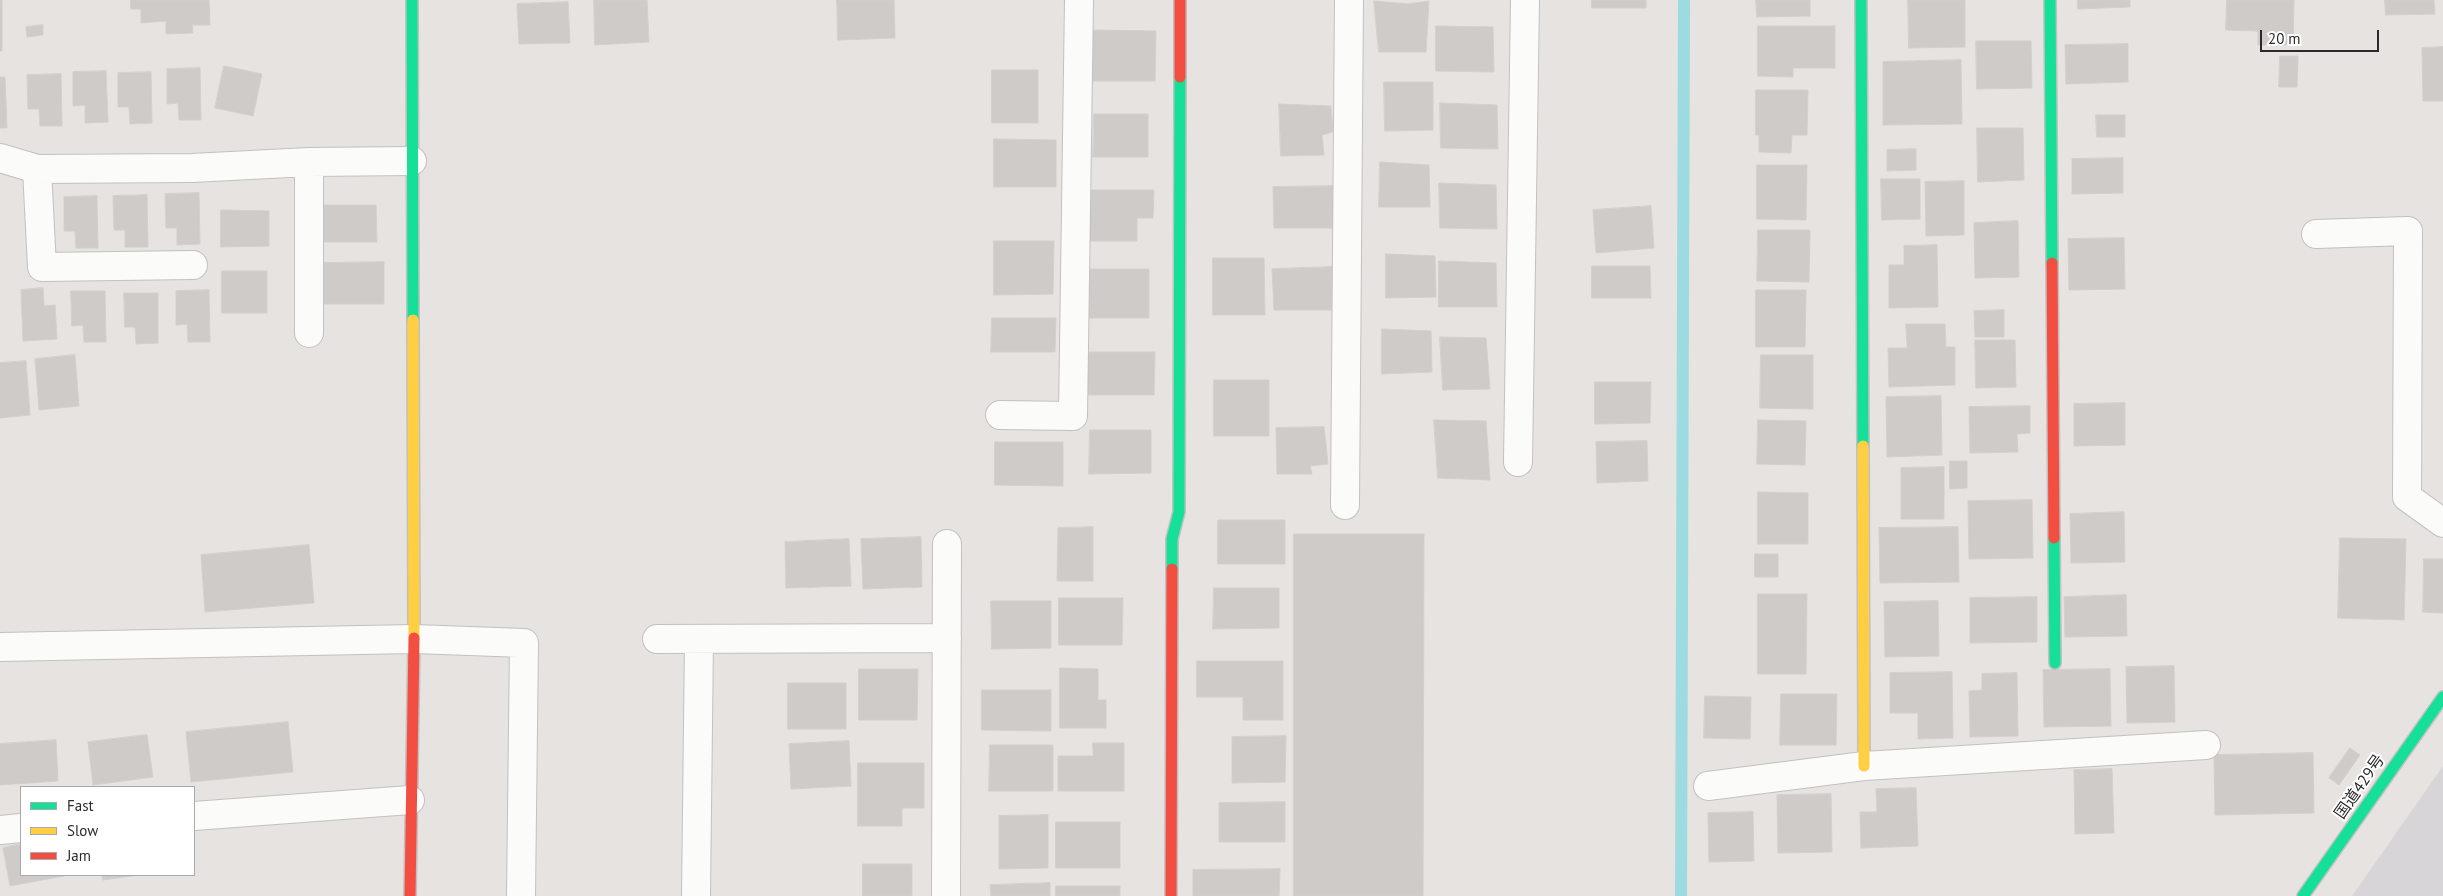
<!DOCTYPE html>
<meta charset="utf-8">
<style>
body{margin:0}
#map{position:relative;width:2443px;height:896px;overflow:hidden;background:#e7e3e0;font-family:"PT Sans",sans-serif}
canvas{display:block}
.legend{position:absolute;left:20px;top:786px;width:175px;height:90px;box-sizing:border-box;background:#fff;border:1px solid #aaa;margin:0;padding:6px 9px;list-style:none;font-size:15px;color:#2a2a2a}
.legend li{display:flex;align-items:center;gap:10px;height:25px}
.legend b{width:25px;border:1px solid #aaa}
.scale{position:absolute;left:2260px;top:30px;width:119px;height:22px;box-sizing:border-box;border:2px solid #2a2a2a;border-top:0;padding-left:6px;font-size:15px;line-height:18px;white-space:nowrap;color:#2a2a2a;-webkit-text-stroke:4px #fff;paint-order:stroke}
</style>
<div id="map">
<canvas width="2443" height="896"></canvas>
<ul class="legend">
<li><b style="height:6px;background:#16e098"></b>Fast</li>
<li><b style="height:6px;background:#ffcf43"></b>Slow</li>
<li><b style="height:6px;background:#f24e42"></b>Jam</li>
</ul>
<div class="scale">20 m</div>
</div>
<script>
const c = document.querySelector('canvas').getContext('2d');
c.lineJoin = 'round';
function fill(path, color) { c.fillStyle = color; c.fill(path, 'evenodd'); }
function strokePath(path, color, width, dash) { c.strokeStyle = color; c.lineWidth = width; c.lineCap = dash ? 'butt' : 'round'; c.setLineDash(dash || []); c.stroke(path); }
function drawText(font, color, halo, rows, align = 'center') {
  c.font = font + ' "PT Sans","Noto Sans JP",sans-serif'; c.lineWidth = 4; c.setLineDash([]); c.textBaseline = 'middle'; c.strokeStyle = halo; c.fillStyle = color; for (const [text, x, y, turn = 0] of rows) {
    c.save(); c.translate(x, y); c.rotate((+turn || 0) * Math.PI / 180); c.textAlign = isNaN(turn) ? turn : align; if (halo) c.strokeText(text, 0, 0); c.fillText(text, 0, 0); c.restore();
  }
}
fill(new Path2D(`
 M2443 766V896H2352Z`), '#d7d5d7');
strokePath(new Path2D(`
 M1681 896 1684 0`), '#9cdbe0', 12);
const building = new Path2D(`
 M0 0H2V51H0Z
 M131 0H209L210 25H192L193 33 166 34V21L141 23V9H131Z
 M594 0H647L649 42 595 45Z
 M837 0H894L895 38 838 40Z
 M1592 0H1646V8H1592Z
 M1756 0H1810V16L1757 17Z
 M1908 0H1965V47L1909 48Z
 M2078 0H2130V7L2078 9Z
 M2227 0H2294L2293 45H2258V31L2226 30Z
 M2385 0H2434L2435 14 2386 15Z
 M1374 1 1408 4 1429 1 1426 52H1379Z
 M568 2 570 43 519 44 517 4Z
 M43 25V35L27 37 26 27Z
 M1436 26 1493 27 1494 72 1436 71Z
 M1758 26H1835V68H1793V77L1758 76Z
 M1092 30 1156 31 1155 81H1091Z
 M1976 41H2031L2032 88 1977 89Z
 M2128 44V82L2066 84 2065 45Z
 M2443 47V101H2423L2422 48Z
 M2280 56H2298L2297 87H2279Z
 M1961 60 1962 124 1883 125V62Z
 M224 66 262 74 253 116 215 108Z
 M200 68 201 120H179L178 103 167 104V69Z
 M992 70H1038V123H992Z
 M106 71 108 122 85 123V105L73 106V72Z
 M151 72 152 123 130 124 129 107H118V73Z
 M61 74 62 126H40L39 109H28L27 75Z
 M0 77H5L7 128H0Z
 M1384 82H1433V130L1385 131Z
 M1756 90H1808L1807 135H1792L1791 153 1759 152V135H1756Z
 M1440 103 1497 105 1498 149 1441 148Z
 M1279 104 1331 106 1333 132 1322 135 1324 155 1281 156Z
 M1094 114H1148V157H1093Z
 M2096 115H2125V137H2097Z
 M1977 128H2023L2024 180 1978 182Z
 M994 139 1056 140V187H994Z
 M1916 149V170L1887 171V150Z
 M2123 158V193L2072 194V159Z
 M1380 162 1429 165 1430 207H1379Z
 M1757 165H1807L1806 220 1757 219Z
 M1881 179H1920V219L1882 220Z
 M1964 181V235L1926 236 1925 182Z
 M1439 183 1496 185 1497 229 1440 228Z
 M1333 186V228H1274L1273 187Z
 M1090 190H1154L1153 218H1137V241H1090Z
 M199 193 200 244 177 245V228H166L165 194Z
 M147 195 148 247H125V230H114L113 196Z
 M97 196 98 248H76L75 231H64V197Z
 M322 205H376L377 242H322Z
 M1651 206 1654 248 1596 253 1593 210Z
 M221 210 269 211V246L221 247Z
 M2018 221 2019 277 1975 278 1974 223Z
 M1758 230H1810L1809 282 1757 281Z
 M2124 238 2125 289 2069 290 2068 239Z
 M994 241H1054L1053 294 994 295Z
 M1937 245 1938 307 1889 308V265H1904V246Z
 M1386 254 1435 256 1436 297 1386 298Z
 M1213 258H1264L1265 315H1213Z
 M1439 261 1496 263 1497 307H1439Z
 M384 262V304H324V263Z
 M1592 266H1650L1651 298H1592Z
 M1332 267V310H1274L1272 269Z
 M1088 269H1149V318H1088Z
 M222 271H267V313H222Z
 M43 288 44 306 55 305 57 339 23 341 21 290Z
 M209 290 210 342H188L187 324 176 325V291Z
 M1756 290H1806L1805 347H1756Z
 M71 291H105L106 342H84L83 325 72 326Z
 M124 293H158V343L136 344 135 327H125Z
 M2004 310V337H1975L1974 311Z
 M992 318H1056L1055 352H991Z
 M1906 324H1945L1946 347H1955V385L1889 387 1888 348H1907Z
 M1382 329 1431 331 1432 372 1382 374Z
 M1440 337 1486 338 1490 389 1443 390Z
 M1975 340H2015L2016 387 1976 388Z
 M1088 352H1155L1154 395H1088Z
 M75 355 79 406 39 410 35 359Z
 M1761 355H1813V409L1760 408Z
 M26 361 30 415 0 418V363Z
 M1214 380H1269V436H1214Z
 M1595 382H1651L1650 423 1595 424Z
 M1941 396 1942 455 1887 457 1886 397Z
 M2125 403V445L2074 446V404Z
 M2030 406V433L2017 434 2018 452 1970 453 1969 407Z
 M1434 420 1486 421 1490 480 1438 478Z
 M1758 420 1806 421 1805 465 1757 464Z
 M1324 427 1328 464 1310 466 1312 474H1277L1276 428Z
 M1090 430H1151V473L1089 474Z
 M1647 441 1648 481 1597 483 1596 442Z
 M995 442H1063V486L995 485Z
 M1950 461H1967V488L1950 489Z
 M1944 467V519H1901V468Z
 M1758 492 1808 493V544H1758Z
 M2032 500 2033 558 1969 559 1968 501Z
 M2124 512 2125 562 2071 563 2070 514Z
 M1218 520H1285V564H1218Z
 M1093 527V581H1057L1058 528Z
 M1958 527 1959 582 1880 583 1879 528Z
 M1294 534H1424L1423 896H1294Z
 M921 537 922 587 863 589 861 539Z
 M2340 538 2406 539 2404 620 2338 618Z
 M849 539 851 586 786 588 785 542Z
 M309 545 314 603 205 612 201 555Z
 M1755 554H1778V577H1755Z
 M2424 559H2443V613L2423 612Z
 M1214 588H1279V628L1213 629Z
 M1758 594H1807L1806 674H1758Z
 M2126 595 2127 636 2065 637 2064 597Z
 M2037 597V642L1970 643V598Z
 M1059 598H1123L1122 645H1059Z
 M991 601H1051V648L992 649Z
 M1938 601 1939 656 1885 657 1884 602Z
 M1197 661H1283V720H1243V697H1197Z
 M2174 666 2175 722 2127 723 2126 667Z
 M1060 668 1098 669V700H1106V728H1060Z
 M859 669H918L917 720H859Z
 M2110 669 2111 726 2044 727 2043 670Z
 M1952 672 1953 738 1918 739V713H1890V673Z
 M2017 673 2018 736 1970 737 1969 691 1982 690V674Z
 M788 683H846V729H788Z
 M982 690H1051V731L982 730Z
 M1781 694H1837L1836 745H1780Z
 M1705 696 1751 697 1750 739 1704 738Z
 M288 722 293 772 191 782 186 732Z
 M147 735 153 777 93 785 88 742Z
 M1286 736 1285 782 1232 783V737Z
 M56 740 58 781 0 785V744Z
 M849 741 851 786 791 789 789 744Z
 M1093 743H1124V791H1058V756H1093Z
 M990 745H1053V791H989Z
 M2350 748 2360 755 2339 785 2329 778Z
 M2313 753 2314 813 2215 815 2214 755Z
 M858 763H924V808H902V826H858Z
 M2112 769 2114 833 2075 834 2074 770Z
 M1916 788 1918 846 1861 848 1860 812H1877L1876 789Z
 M1831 794 1832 852 1778 853 1777 795Z
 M1285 802V842H1219V803Z
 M1753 812 1754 861 1709 862 1708 813Z
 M1048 815V868L999 869V816Z
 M1056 822H1120V868H1056Z
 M21 844V875L64 876 10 886 3 848Z
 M863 864H912V896H863Z
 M1280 869 1279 896H1193V870Z
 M102 875H139L103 880Z
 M1050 883V896H991L990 885Z
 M1056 886H1120V896H1056Z`);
fill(building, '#cecbc9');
strokePath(building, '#d2cfcc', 1);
const street = new Path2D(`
 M0 158 37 169
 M2316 234 2408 231 2407 497 2443 523
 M193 265 42 267 37 169 192 168 309 162 412 161
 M309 333V162
 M1000 415 1073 416 1079 0
 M1518 462 1525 0
 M1345 505 1349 0
 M657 639 947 638
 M0 647 414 639 524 643 521 896
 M1708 786 1864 766 2206 745
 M194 816 410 800
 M0 830 21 828
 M696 896 699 639
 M946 896 947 544`);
const fast = new Path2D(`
 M412 0 413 320
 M1861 0 1863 446
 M2050 0 2052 263
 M2054 538 2055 663
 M1172 569V539L1179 512 1180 77
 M2303 896 2443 697`);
const slow = new Path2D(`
 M413 320 414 638
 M1863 446 1864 766`);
const jam = new Path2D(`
 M1180 77V0
 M2052 263 2054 538
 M410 896 414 638
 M1171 896 1172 569`);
strokePath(street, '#c2c1c1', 30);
strokePath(fast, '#c2c1c1', 14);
strokePath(slow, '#c2c1c1', 14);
strokePath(jam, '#c2c1c1', 14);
strokePath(street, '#fbfbfa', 28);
strokePath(fast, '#16e098', 11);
strokePath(slow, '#ffcf43', 11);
strokePath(jam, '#f24e42', 11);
drawText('16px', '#2a2a2a', '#fff', [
 ["国道429号",2360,787,-55]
]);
</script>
